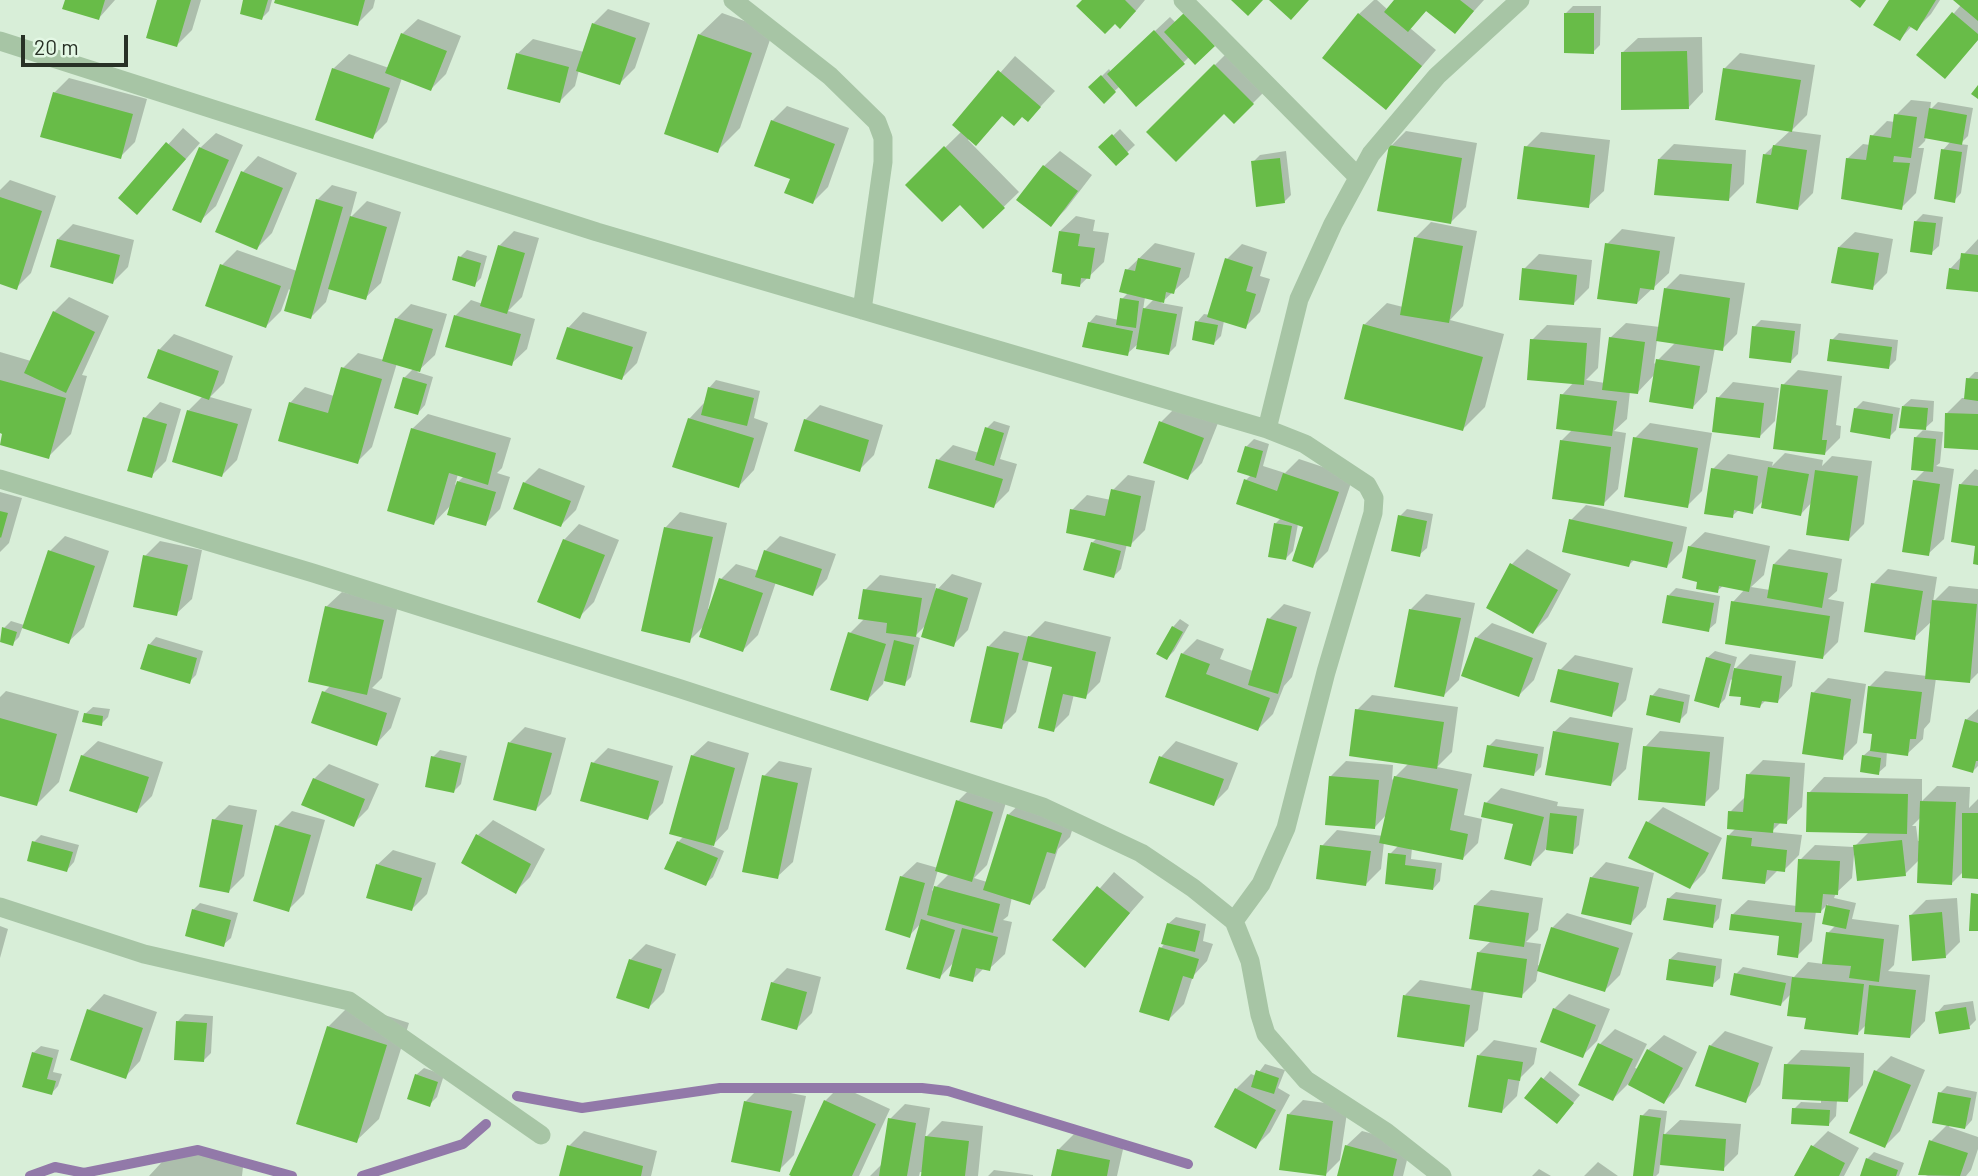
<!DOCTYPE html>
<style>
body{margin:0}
#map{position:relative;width:1978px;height:1176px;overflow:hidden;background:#d8eed8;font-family:Barlow,sans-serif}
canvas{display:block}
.scale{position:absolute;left:21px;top:35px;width:107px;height:32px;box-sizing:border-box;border:4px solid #283126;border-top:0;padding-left:9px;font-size:21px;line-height:24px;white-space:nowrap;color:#283126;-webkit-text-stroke:5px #e3f7e4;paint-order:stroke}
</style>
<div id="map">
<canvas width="1978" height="1176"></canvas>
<div class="scale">20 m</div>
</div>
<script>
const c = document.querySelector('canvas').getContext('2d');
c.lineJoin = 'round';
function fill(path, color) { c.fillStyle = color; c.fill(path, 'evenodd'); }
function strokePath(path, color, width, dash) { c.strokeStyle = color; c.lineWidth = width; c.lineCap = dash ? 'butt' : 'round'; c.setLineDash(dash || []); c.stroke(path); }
fill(new Path2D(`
 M67 0H115L99 18Z
 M159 0H201L192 30 177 45Z
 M245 0H272L269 11 262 18Z
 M276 0H375L373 8 357 24Z
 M1085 0H1145L1135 12Z
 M1374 0H1377L1388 10 1396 0H1484L1455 32 1427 10 1410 28 1436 50 1386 108 1359 14Z
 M1891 0H1940L1931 14 1916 29 1912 26 1900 39Z
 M1955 0H1978V40L1945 77 1919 54 1961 5Z
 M1573 6H1601L1600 45 1593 52 1566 13Z
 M608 9 650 23 635 68 620 83 579 70 575 86 560 101 517 54 533 39 584 52 593 24Z
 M722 13 773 31 740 128 717 151 699 35Z
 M1170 17 1176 23 1189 57 1183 63 1120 86 1104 101 1091 87 1109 69 1111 72Z
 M418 19 461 36 446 74 431 89 402 78 387 122 372 137 333 69 349 54 389 68 402 34Z
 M1702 37 1703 92 1688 108 1622 53 1638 38Z
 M1230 50 1268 88 1234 122 1224 112 1148 132Z
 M1740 53 1815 65 1807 115 1791 131 1821 135 1813 193 1798 208 1765 154 1791 130 1724 69Z
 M1015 56 1055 91 1028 120 1022 115 1003 114 976 144 970 138 968 140 1019 192 983 227 960 203 907 185 962 131 954 125Z
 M69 78 147 99 135 142 120 157 54 93Z
 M1911 100 1931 102 1930 110 1938 102 1973 108 1968 136 1960 144 1968 145 1961 193 1954 201 1943 150 1951 141 1926 137 1925 141 1918 148H1924L1916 193 1901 208 1847 159 1863 144 1870 145 1872 136 1887 121 1895 122 1896 115Z
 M787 106 849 128 828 187 813 202 792 178 772 121Z
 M183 128 200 143 152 198H120Z
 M1120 129 1135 145 1116 163 1101 147Z
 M1406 131 1477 143 1466 207 1451 222 1391 146Z
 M1541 132 1610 140 1604 191 1588 206 1526 147Z
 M216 133 243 145 216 206 200 221V148Z
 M1674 144 1746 150 1744 184 1728 200 1659 159Z
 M1060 151 1092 175 1066 209 1051 224 1019 200 1044 166Z
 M1286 151 1291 195 1284 202 1253 162 1260 155Z
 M258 156 297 173 272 233 257 248 218 231 243 172Z
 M10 180 56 196 31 273 16 288 0 282V190Z
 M332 185 357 192 350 218 367 201 401 212 381 283 365 298 330 288 326 302 311 317 289 289 281 311 266 326 222 265 237 250 297 271 317 200Z
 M1923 214 1943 217 1939 246 1931 253 1916 221Z
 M1076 216 1095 220 1093 231 1109 233 1104 262 1079 286 1060 231Z
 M1431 222 1477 231 1463 306 1450 320 1504 334 1485 407 1463 429 1364 325 1387 303 1403 307 1416 237Z
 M73 224 134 240 128 267 113 282 58 239Z
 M1622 229 1675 237 1669 273 1637 303 1607 244Z
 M514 231 539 238 522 297 508 311 535 319 527 349 511 364 447 346 456 315 471 300 483 304 499 246Z
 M1855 232 1893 239 1887 273 1872 288 1839 247Z
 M1978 239V291L1950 269Z
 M1155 243 1195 253 1189 277 1161 303 1183 307 1176 346 1169 353 1139 343 1127 354 1089 323 1096 315 1119 320 1122 299 1128 293 1127 270ZM1145 297 1154 299 1143 310Z
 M1242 244 1267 252 1260 276 1270 279 1260 312 1245 327 1224 321 1221 336 1214 343 1197 322 1204 314 1210 315 1227 259Z
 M467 250 487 256 481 278 474 285 460 257Z
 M1539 254 1592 260 1589 288 1573 304 1524 269Z
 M1680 274 1745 283 1737 334 1722 349 1715 348 1707 392 1692 408 1655 374 1638 392 1630 391 1627 419 1614 431 1626 433 1618 489 1603 504 1561 441 1573 429 1562 395 1574 382 1532 340 1547 325 1601 328 1598 368 1586 380 1605 383 1610 338 1626 323 1660 327 1665 289ZM1657 340 1675 343 1654 364Z
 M69 297 109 316 82 375 87 376 71 434 48 457 0 432V352L31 361 54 312Z
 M411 304 447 314 435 355 417 372 433 377 425 405 418 413 404 378 414 368 397 363 372 447 357 462 290 403 305 387 334 396 343 368 358 353 384 360 396 319Z
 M583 312 647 332 637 363 622 378 568 328Z
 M1761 320 1801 324 1798 354 1791 361 1754 327Z
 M1839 333 1898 340 1896 360 1889 367 1832 340Z
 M174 334 233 356 224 383 210 397 252 409 237 460 222 475 188 411 203 396 159 350Z
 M1798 370 1842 376 1836 425 1841 426 1840 438 1825 453 1783 385Z
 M1975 372H1978V448L1947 413 1962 398H1966L1968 379Z
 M716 380 760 391 754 418 768 423 754 470 739 486 689 419 704 403 709 388Z
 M1733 382 1779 388 1775 421 1760 436 1718 398Z
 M1911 399 1934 401 1933 421 1923 430 1943 432 1940 463 1936 466 1954 469 1944 539 1928 554 1914 481 1926 469 1916 437 1925 428 1903 406Z
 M1863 401 1900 408 1896 430 1889 437 1855 409Z
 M160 402 181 409 166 461 151 476 145 418Z
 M820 405 883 425 874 455 859 470 805 420Z
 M1176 407 1218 423 1202 463 1187 478 1161 422Z
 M428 414 511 438 502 468 497 473 510 477 500 509 485 524 451 505 434 523 412 429ZM458 474 464 476 455 485Z
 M994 421 1010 426 1000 459 1017 464 1009 491 994 506 938 460 953 445 979 453 987 428Z
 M1650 423 1712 433 1702 491 1687 506 1635 438Z
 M1254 439 1269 444 1263 466 1285 473 1299 459 1353 477 1328 551 1313 566 1305 526 1298 524 1293 551 1286 558 1276 523 1281 518 1246 480 1252 474 1246 447Z
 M1785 453 1823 460 1822 466 1832 456 1872 461 1864 524 1849 539 1812 502 1801 514 1764 500 1752 512 1739 510 1732 516 1713 469 1728 454 1773 462 1772 466Z
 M539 468 585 486 576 510 561 525 524 483Z
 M1975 469 1978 470V563L1977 544 1960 485Z
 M1128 475 1155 481 1145 530 1130 545 1127 544 1121 569 1114 576 1092 543 1097 538 1072 510 1087 495 1111 500 1113 490Z
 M0 492 22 498 9 543 0 552Z
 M1586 505 1687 527 1682 551 1667 566 1635 559 1629 565 1571 520Z
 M1407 509 1433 514 1427 548 1419 555 1400 516Z
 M680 512 727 523 708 609H711L721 579 736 564 759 571 765 551 780 536 836 554 827 579 812 594 776 582 758 635 743 650 706 624 689 641 665 528Z
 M579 524 619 540 594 602 579 617 564 540Z
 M1705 532 1770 546 1764 575 1751 587 1770 590 1774 564 1789 549 1842 559 1837 591 1828 599 1844 602 1838 642 1823 657 1733 602 1745 589 1724 585 1717 591 1699 580 1689 547Z
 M65 536 109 551 84 627 68 642 23 626 19 637 12 644 4 628 11 621 24 625 50 551Z
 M160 541 202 550 192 599 176 614 145 556Z
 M1527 549 1571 574 1548 617 1533 632 1512 564Z
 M1888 569 1937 577 1933 602 1949 586 1978 589V673L1970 681 1936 678 1930 722 1924 729 1923 739 1907 754 1887 751 1886 766 1878 773 1863 756 1871 749 1874 733 1870 686 1885 671 1927 676 1932 621 1914 638 1873 584Z
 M952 574 982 583 968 630 953 645 927 624 915 636 920 638 911 677 904 684 884 680 883 684 868 699 850 633 865 618V590L880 575 936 584 935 592Z
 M1676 588 1720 596 1716 623 1708 630 1669 595Z
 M342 592 398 605 382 678 372 688 401 698 391 728 376 744 324 692 331 685 326 607Z
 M1426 594 1475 603 1459 680 1444 695 1411 609Z
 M1284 604 1311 612 1292 677 1284 686 1273 714 1258 729 1182 654 1197 639 1224 649 1220 659 1253 671 1269 619Z
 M1180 619 1189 625 1174 651 1167 658 1173 627Z
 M1045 621 1111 637 1100 682 1085 697 1074 694 1069 715 1054 730V666L1029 660 1016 712 1001 727 989 646 1004 631 1029 637Z
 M1492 623 1547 643 1534 680 1519 695 1476 638Z
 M156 637 203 651 196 675 189 682 149 645Z
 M1715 651 1737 657 1733 671 1750 654 1796 661 1792 686 1777 702 1766 700 1760 706 1743 696 1731 679 1725 699 1718 706 1707 658Z
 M1575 655 1633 668 1626 700 1611 715 1560 670Z
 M1828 678 1866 684 1857 743 1842 758 1813 693Z
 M1659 688 1690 695 1687 713 1679 721 1652 696Z
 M6 691 79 711 59 782 37 804 0 794V697Z
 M1372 695 1458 707 1452 752 1437 767 1472 774 1464 815 1482 819 1478 843 1463 858 1412 848 1411 859 1442 863 1440 881 1433 889 1390 854 1399 845 1384 842 1381 869 1366 884 1322 846 1337 830 1383 836 1387 814 1375 827 1330 777 1346 761 1393 765 1392 780 1409 763 1357 710Z
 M93 707 110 709 108 717 101 724 85 714Z
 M1978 709V766L1973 771 1966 720Z
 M1570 717 1633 728 1626 769 1611 784 1554 732Z
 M525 727 566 738 551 794 536 809 510 742Z
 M1660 731 1724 737 1719 789 1704 804 1645 747Z
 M1496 739 1544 747 1541 767 1534 774 1489 746Z
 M98 741 163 762 152 796 137 811 82 756Z
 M708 741 749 753 728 829 712 846 724 851 713 877 705 884 678 842 684 836 692 756Z
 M1176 741 1238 763 1228 789 1213 804 1161 757Z
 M608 748 673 766 663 803 648 818 593 763Z
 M440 750 467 756 461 784 454 791 433 757Z
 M1763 760 1805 763 1802 807 1786 822H1781L1771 832 1802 835 1799 855 1784 870H1778L1765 883 1729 835 1736 828 1730 812 1745 797 1748 775Z
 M779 761 812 768 793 862 777 877 764 776Z
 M329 764 379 784 368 809 353 824 314 779Z
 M1824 777 1922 779V801L1937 786 1970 787 1969 808 1978 799V877L1964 871 1952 883 1920 859 1905 874 1854 855 1852 878 1836 893 1834 898 1856 903 1852 919 1899 925 1894 965 1888 971 1930 975 1925 1021 1910 1037 1867 1024 1858 1033 1808 1016 1792 993 1781 1004 1736 974 1743 967 1794 977 1808 962 1824 964 1828 933 1836 925 1824 923 1828 904 1821 911H1816L1812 941 1797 956 1781 935 1732 915 1748 900 1797 906 1800 860 1815 845 1854 847 1870 831 1809 793ZM1921 817 1920 841H1918L1916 826H1912Z
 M973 786 1008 796 987 865 974 878 987 882 1008 815 1024 800 1076 818 1070 837 1058 849 1045 888 1030 903 1012 897 1008 916 1003 920 1012 922 1005 954 989 969 984 968 972 980 955 961 940 977 922 922 909 936 901 877 917 862 938 868 958 801ZM938 870 949 874 932 891Z
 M1501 788 1558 802 1557 806 1584 809 1579 845 1572 852 1546 849 1531 864 1515 823 1486 803Z
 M229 805 257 810 244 876 229 891 214 820Z
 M1663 807 1722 838 1705 872 1690 887 1648 822Z
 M292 811 325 820 304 894 288 910 277 826Z
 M493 820 545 849 530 877 515 892 478 835Z
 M41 835 79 845 74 862 67 870 34 842Z
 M393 850 436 863 427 894 412 909 377 865Z
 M1606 862 1654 873 1646 907 1631 923 1591 878Z
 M1114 872 1144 897 1085 965 1055 940Z
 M1491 890 1543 898 1538 930 1526 942 1541 944 1538 965 1540 966 1552 928 1567 913 1633 933 1620 975 1605 990 1538 970 1536 981 1521 996 1484 990 1478 1030 1463 1045 1405 995 1420 980 1473 989 1478 953 1491 941 1475 905Z
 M1676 892 1722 899 1719 918 1712 926 1668 899Z
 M1957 898 1960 942 1945 957 1911 915 1926 900Z
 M200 903 238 913 231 938 223 945 193 910Z
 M1176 917 1206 924 1203 941 1213 944 1207 961 1193 976 1184 1004 1169 1019 1161 948 1165 943 1168 924Z
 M0 926 8 929 0 958Z
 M646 944 676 954 664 992 649 1007 618 997 631 959Z
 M1678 952 1722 959 1720 978 1712 985 1670 959Z
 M787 968 821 977 812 1013 797 1028 772 983Z
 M104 994 157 1012 140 1061 125 1077 72 1059 89 1010Z
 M1569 994 1610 1009 1597 1041 1582 1056 1554 1009Z
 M1973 1001 1976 1020 1969 1027 1937 1013 1944 1005Z
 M351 1004 409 1023 379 1119 356 1141 328 1027Z
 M185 1014 213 1016 211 1053 204 1060 178 1021Z
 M1615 1029 1647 1044 1635 1068 1638 1069 1648 1050 1664 1035 1697 1052 1679 1087 1664 1102 1628 1084 1613 1099 1600 1044Z
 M1725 1031 1773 1047 1760 1085 1745 1101 1710 1046Z
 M1494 1040 1537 1048 1534 1064 1520 1078 1517 1096 1502 1111 1479 1055Z
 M41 1046 59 1050 53 1072 62 1074 58 1086 51 1094 33 1053Z
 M1801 1050 1864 1053 1863 1085 1847 1101 1837 1100 1836 1116 1829 1124 1794 1109 1801 1102 1821 1103V1099L1786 1065Z
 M1891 1056 1925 1070 1900 1131 1885 1146 1876 1071Z
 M1265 1064 1285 1070 1278 1088 1290 1095 1270 1132 1255 1147 1236 1089 1251 1074 1256 1076Z
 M424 1068 444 1075 437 1097 429 1105 416 1075Z
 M1550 1071 1580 1095 1564 1114 1527 1098Z
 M840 1086 890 1109 859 1176H795L825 1101Z
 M1947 1086 1977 1092 1972 1120 1965 1128 1950 1125 1949 1127 1978 1137V1149L1971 1170 1966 1176H1928L1920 1173 1931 1141 1948 1124 1940 1093Z
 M760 1087 806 1096 794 1155 779 1170 745 1102Z
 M1303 1100 1348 1106 1340 1160 1325 1175 1288 1115Z
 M905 1104 930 1108 925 1138 942 1121 983 1126 978 1176H922L923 1172H920L919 1176H870L883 1163 890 1119Z
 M1649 1109 1667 1111 1664 1135 1680 1120 1741 1124 1738 1154 1723 1169 1660 1164 1659 1173 1656 1176H1634L1642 1116Z
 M584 1131 657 1151 651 1176H560L569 1146Z
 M1362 1131 1411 1144 1403 1176H1339L1346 1146Z
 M1828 1131 1859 1148 1844 1176H1796L1813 1146Z
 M1074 1134 1124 1145 1117 1176H1053L1059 1149Z
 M172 1151 244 1158 242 1176H149Z
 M1874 1152 1904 1163 1899 1176H1862L1867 1159Z
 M1598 1162 1618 1176H1584Z
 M1539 1169 1551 1176H1532Z
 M994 1170 1033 1175V1176H988Z`), '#0003');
strokePath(new Path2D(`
 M517 1096 582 1108 720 1088H922L948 1091 1188 1164
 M30 1176 55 1167 84 1173 198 1150 292 1176
 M362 1176 463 1144 486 1124`), '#9279a9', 10);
fill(new Path2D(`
 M65 0H105L99 20 62 9Z
 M157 0H191L177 47 146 38Z
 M243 0H268L262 20 240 14Z
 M275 0H365L358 26 274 3Z
 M1082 0H1125L1136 11 1120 29 1115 24 1105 34 1076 6Z
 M1231 0H1263L1248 16Z
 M1269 0H1309L1291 20Z
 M1394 0H1460L1474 11 1455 34 1426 11 1408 32 1384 12Z
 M1850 0H1866L1860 8Z
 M1889 0H1936L1917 31 1909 26 1900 41 1873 25Z
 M1953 0H1978V21Z
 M1952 12 1978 34V40L1945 79 1916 55Z
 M1184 13 1215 46 1195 65 1164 32Z
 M1358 13 1422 66 1386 110 1322 58Z
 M1564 13H1594V54L1564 53Z
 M592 23 636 38 620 85 576 71Z
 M1154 30 1185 64 1136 107 1107 74Z
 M401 33 447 51 431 91 385 73Z
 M698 34 752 53 718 153 664 134Z
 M1687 51 1689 109 1621 110V52Z
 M516 53 569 67 560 103 507 89Z
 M1214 64 1254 104 1234 124 1224 114 1176 162 1146 132Z
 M332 68 390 88 373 139 315 120Z
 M1723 68 1801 80 1792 132 1715 120Z
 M998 70 1041 107 1028 122 1022 117 1014 126 1002 116 976 146 952 125Z
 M1101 75 1116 92 1104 104 1088 87Z
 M1978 85V99L1971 94Z
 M53 92 133 114 121 159 40 137Z
 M1929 108 1967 115 1962 145 1924 138Z
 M1894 114 1917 117 1911 158 1894 156 1893 162 1910 163 1902 210 1841 199 1846 158 1866 160 1870 135 1891 138Z
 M771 120 835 144 813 204 784 193 790 179 754 166Z
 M1112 134 1129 154 1116 166 1098 147Z
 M166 142 186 159 137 215 118 198Z
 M1389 145 1462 158 1451 224 1377 211Z
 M1773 145 1807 150 1798 210 1756 203 1763 154 1771 155Z
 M944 146 1005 208 983 229 960 205 942 222 905 185Z
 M1524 146 1595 155 1589 208 1517 199Z
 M199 147 229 160 201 223 172 210Z
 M1941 149 1962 152 1955 203 1934 199Z
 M1280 158 1285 203 1256 207 1251 161Z
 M1658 159 1732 164 1729 201 1654 195Z
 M1043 165 1078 191 1051 227 1016 200Z
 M241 171 283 188 257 250 215 232Z
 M0 197 42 211 17 290 0 284Z
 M316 199 343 207 311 319 284 311Z
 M350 216 387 227 366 300 328 289Z
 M1914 221 1936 223 1932 255 1910 252Z
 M1059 231 1080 234 1078 246 1095 248 1090 279 1081 278 1080 287 1061 284 1062 274 1052 272Z
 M1414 237 1463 246 1449 323 1400 315Z
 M57 239 120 255 113 284 50 267Z
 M1605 243 1660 251 1654 290 1640 288 1637 304 1597 299Z
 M498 245 525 253 507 314 480 306Z
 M1838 247 1879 253 1873 290 1831 283Z
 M1961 253 1978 255V292L1946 289 1949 268 1959 270Z
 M458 256 481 263 475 287 452 280Z
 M1138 258 1181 268 1174 294 1166 292 1164 303 1119 292 1125 269 1135 271Z
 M1225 258 1253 267 1246 291 1256 294 1246 329 1207 317Z
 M220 264 281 286 266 328 205 306Z
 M1522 268 1577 275 1574 305 1519 300Z
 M1664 288 1730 298 1723 351 1656 341Z
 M1120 298 1139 301 1136 328 1116 325Z
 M1143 308 1177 314 1169 355 1136 349Z
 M53 311 95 332 66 393 24 373Z
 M454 315 521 334 512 366 445 347Z
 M395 318 433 329 420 372 382 361Z
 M1195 321 1218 325 1214 345 1192 340Z
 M1088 322 1133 331 1128 356 1082 347Z
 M1363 324 1483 357 1463 431 1344 399Z
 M1752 326 1795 331 1791 363 1749 358Z
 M567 327 633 347 622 380 556 359Z
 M1609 337 1645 342 1638 394 1602 390Z
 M1530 339 1587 343 1584 385 1527 380Z
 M1830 339 1892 347 1889 369 1827 361Z
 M158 349 219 371 209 400 147 378Z
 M1656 359 1700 366 1693 409 1649 402Z
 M341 367 382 379 358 464 278 441 289 402 328 413Z
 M403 377 427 384 418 415 394 408Z
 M1966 378 1978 379V401L1964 399Z
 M0 380 66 398 49 459 0 445 2 434 0 433Z
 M1781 384 1828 390 1822 440H1827L1825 455 1773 449Z
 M708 387 754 398 747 426 701 415Z
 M1560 394 1617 401 1612 436 1556 429Z
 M1716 397 1764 403 1760 438 1712 432Z
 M1902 406 1928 408 1926 430 1899 428Z
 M1854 408 1893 414 1890 439 1850 432Z
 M187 410 238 424 222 477 172 462Z
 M1945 413 1978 414V450L1944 448Z
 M143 417 167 424 152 478 127 471Z
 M688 418 754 438 739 488 672 467Z
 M804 419 869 440 860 472 794 451Z
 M1159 421 1204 438 1188 480 1143 463Z
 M985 427 1004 433 994 466 975 460Z
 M411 428 496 453 488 485 449 473 434 525 387 511Z
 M1633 437 1698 448 1688 508 1624 497Z
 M1914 437 1936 439 1933 472 1911 470Z
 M1560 440 1611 447 1604 506 1552 499Z
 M1245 446 1263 451 1256 478 1237 472Z
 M936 459 1003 479 994 508 928 488Z
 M1768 467 1809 474 1801 516 1761 508Z
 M1711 468 1758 476 1753 514 1734 510 1733 518 1704 514Z
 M1815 470 1858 476 1849 541 1806 535Z
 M1283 473 1339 492 1313 568 1292 561 1303 527 1236 504 1244 479 1277 491Z
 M1913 480 1940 484 1929 556 1902 552Z
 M457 481 496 492 486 526 447 515Z
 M523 482 571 501 561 527 513 509Z
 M1959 484 1978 486V565L1973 564 1975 546 1951 542Z
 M1111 489 1141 496 1131 547 1066 533 1070 509 1105 516Z
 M0 511 8 513 1 538 0 537Z
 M1398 515 1427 521 1420 557 1391 551Z
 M1569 519 1673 542 1667 568 1631 560 1629 567 1562 552Z
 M1274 523 1292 526 1286 560 1268 557Z
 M664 527 713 537 690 643 641 631Z
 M563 539 605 555 580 619 537 602Z
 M1091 542 1121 551 1114 578 1083 570Z
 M1688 546 1756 560 1749 592 1719 586 1718 593 1696 589 1697 582 1682 578Z
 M48 550 95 566 69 644 22 628Z
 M764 550 822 569 813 596 755 577Z
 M143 555 188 565 177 616 133 607Z
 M1510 563 1558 590 1533 634 1486 608Z
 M1773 564 1828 573 1822 608 1767 598Z
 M719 578 763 593 743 652 699 637Z
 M1871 583 1923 591 1915 640 1864 632Z
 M936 588 968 598 954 647 921 637Z
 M863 589 922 598 916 637 886 633 887 623 858 619Z
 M1667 595 1714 603 1709 632 1662 623Z
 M1932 600 1977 604 1970 683 1925 679Z
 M1731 601 1830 616 1823 659 1725 644Z
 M325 606 384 620 367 695 308 682Z
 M1409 609 1461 618 1444 697 1394 687Z
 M1267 618 1297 627 1278 694 1248 685Z
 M1172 626 1183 632 1167 660 1156 654Z
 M2 627 17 632 13 646 0 642Z
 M848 632 886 644 868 701 830 690Z
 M1028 636 1096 652 1086 699 1063 694 1054 732 1038 728 1052 667 1022 660Z
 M1475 637 1533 658 1519 697 1461 676Z
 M894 640 914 645 905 686 884 681Z
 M148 644 197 658 190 684 140 669Z
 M987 646 1019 653 1002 729 970 722Z
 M1181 653 1210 664 1206 674 1270 698 1258 731 1165 697Z
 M1706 657 1731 664 1719 708 1694 701Z
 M1734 668 1782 676 1778 703 1762 701 1760 708 1740 705 1741 697 1729 696Z
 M1558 669 1619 683 1612 717 1550 702Z
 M1868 686 1922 692 1916 739H1910L1908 756 1870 751 1872 734 1863 733Z
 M322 691 387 713 377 746 311 723Z
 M1811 692 1851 699 1843 760 1802 754Z
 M1650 695 1684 702 1680 723 1646 715Z
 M1355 709 1444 722 1437 769 1349 756Z
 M84 713 103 716 102 726 82 722Z
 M0 718 57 734 37 806 0 796Z
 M1965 719 1978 723V761H1976L1973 773 1952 767Z
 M1553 731 1619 743 1611 786 1545 775Z
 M508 742 552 753 536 811 493 800Z
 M1487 745 1538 754 1534 776 1483 767Z
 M1643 746 1710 752 1705 806 1638 800Z
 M81 755 149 777 137 813 69 791Z
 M691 755 735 768 714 846 669 834Z
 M1862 755 1881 758 1879 775 1860 772Z
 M431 756 461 763 454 793 425 787Z
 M1159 756 1224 779 1214 806 1149 783Z
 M591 762 659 781 648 820 580 801Z
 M1746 774 1790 777 1787 824 1774 823 1773 833 1727 829 1728 811 1743 812Z
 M762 775 798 783 778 879 742 872Z
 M1329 776 1379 780 1375 829 1325 825Z
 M1394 776 1458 789 1450 830 1468 834 1463 860 1379 843Z
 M313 778 365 799 354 827 301 805Z
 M1807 792 1908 794 1907 834 1806 832Z
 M956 800 993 812 972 882 935 871Z
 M1920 801 1956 802 1952 885 1917 883Z
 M1484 802 1544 817 1531 866 1504 859 1513 824 1481 817Z
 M1550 813 1577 816 1573 854 1546 850Z
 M1962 813H1978V879L1962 878Z
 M1007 814 1062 833 1055 854 1047 852 1030 905 983 890Z
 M212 819 243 825 229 893 199 887Z
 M1646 821 1709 853 1690 889 1628 858Z
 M275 825 311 835 289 912 253 901Z
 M476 834 531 864 516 894 461 863Z
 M1727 835 1752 838 1751 846 1787 850 1785 872 1767 870 1765 884 1722 879Z
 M1902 840 1906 876 1857 881 1853 845Z
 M32 841 73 852 67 872 27 861Z
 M677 841 718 858 706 886 664 869Z
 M1320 845 1371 851 1366 886 1316 879Z
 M1388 853 1406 855 1405 865 1436 869 1433 890 1385 884Z
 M1798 859 1840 861 1838 895 1823 894 1821 913 1795 912Z
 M376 864 422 878 412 911 366 898Z
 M900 876 925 883 910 938 885 930Z
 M1590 877 1639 887 1631 925 1581 914Z
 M934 886 1000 904 993 933 927 915Z
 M1097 886 1130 913 1085 968 1052 940Z
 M1971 893 1978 894V931H1969Z
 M1667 898 1716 905 1713 928 1663 920Z
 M1474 905 1529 913 1524 947 1469 939Z
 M1826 905 1850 910 1846 929 1822 924Z
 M192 909 231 920 224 947 185 936Z
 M1942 912 1946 958 1912 961 1909 915Z
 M1731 914 1802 923 1798 958 1777 955 1779 936 1729 930Z
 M921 919 955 930 940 979 906 969Z
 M1167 923 1200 931 1195 952 1161 944Z
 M1551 927 1619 948 1605 992 1537 971Z
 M962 928 998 937 990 971 976 968 973 982 949 976Z
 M1826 932 1884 939 1879 982 1849 978 1851 966 1822 964Z
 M1159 947 1199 959 1193 979 1183 976 1169 1021 1139 1012Z
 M1477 952 1527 959 1522 998 1471 990Z
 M629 959 662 969 649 1009 616 998Z
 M1669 959 1716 966 1713 987 1666 980Z
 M1734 973 1786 983 1781 1006 1730 995Z
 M1792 977 1864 984 1858 1035 1804 1029 1806 1018 1787 1016Z
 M771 982 807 992 797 1030 761 1020Z
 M1869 985 1916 990 1910 1038 1864 1034Z
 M1403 995 1470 1005 1464 1047 1397 1037Z
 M1966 1007 1970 1029 1939 1034 1935 1012Z
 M1553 1008 1596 1025 1583 1058 1540 1042Z
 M87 1009 143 1028 126 1079 70 1060Z
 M176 1021 207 1023 204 1062 174 1060Z
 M327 1026 387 1045 357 1143 296 1124Z
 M1598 1043 1633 1059 1613 1101 1578 1085Z
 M1709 1045 1759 1063 1746 1103 1695 1086Z
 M1647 1049 1683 1068 1664 1104 1628 1085Z
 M32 1052 53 1058 47 1079 56 1081 52 1095 22 1087Z
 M1477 1055 1523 1062 1520 1081 1508 1079 1502 1113 1468 1107Z
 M1784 1064 1850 1067 1848 1102 1782 1099Z
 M1256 1070 1279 1078 1274 1094 1251 1087Z
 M1874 1070 1911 1085 1885 1148 1849 1133Z
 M415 1074 438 1082 430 1107 407 1099Z
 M1541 1077 1574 1103 1557 1124 1524 1098Z
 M1235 1088 1276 1110 1256 1149 1214 1127Z
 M1938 1092 1971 1098 1965 1129 1932 1123Z
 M824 1100 876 1124 852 1176H791L789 1175Z
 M744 1101 792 1111 780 1172 731 1162Z
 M1792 1108 1830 1110 1829 1126 1791 1124Z
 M1287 1114 1333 1121 1326 1176 1279 1170Z
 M1640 1115 1661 1118 1653 1176H1633Z
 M888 1118 916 1123 907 1176H879Z
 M1663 1134 1726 1139 1724 1171 1660 1165Z
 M925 1136 969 1141 965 1176H921Z
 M1929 1140 1968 1153 1960 1176 1918 1175Z
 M567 1145 643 1166 641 1176H559Z
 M1345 1145 1397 1159 1393 1176H1337Z
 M1811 1145 1845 1163 1839 1176H1794Z
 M1057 1149 1110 1160 1107 1176H1051Z
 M1866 1158 1898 1170 1896 1176H1860Z`), '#68bc48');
strokePath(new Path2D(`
 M733 0 830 76 877 122 883 138V162L862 310
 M1183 0 1358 177
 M0 41 597 232 1267 429 1299 299 1333 224 1371 154 1437 76 1520 0
 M0 479 313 573 681 689 1043 807 1141 853 1193 888 1234 921 1250 961 1260 1015 1266 1034 1306 1080 1386 1132 1442 1176
 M0 907 144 954 349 1001 541 1135
 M1234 921 1261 884 1286 828 1326 672 1373 513 1374 498 1367 485 1305 444 1267 429`), '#a7c5a5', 19);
</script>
